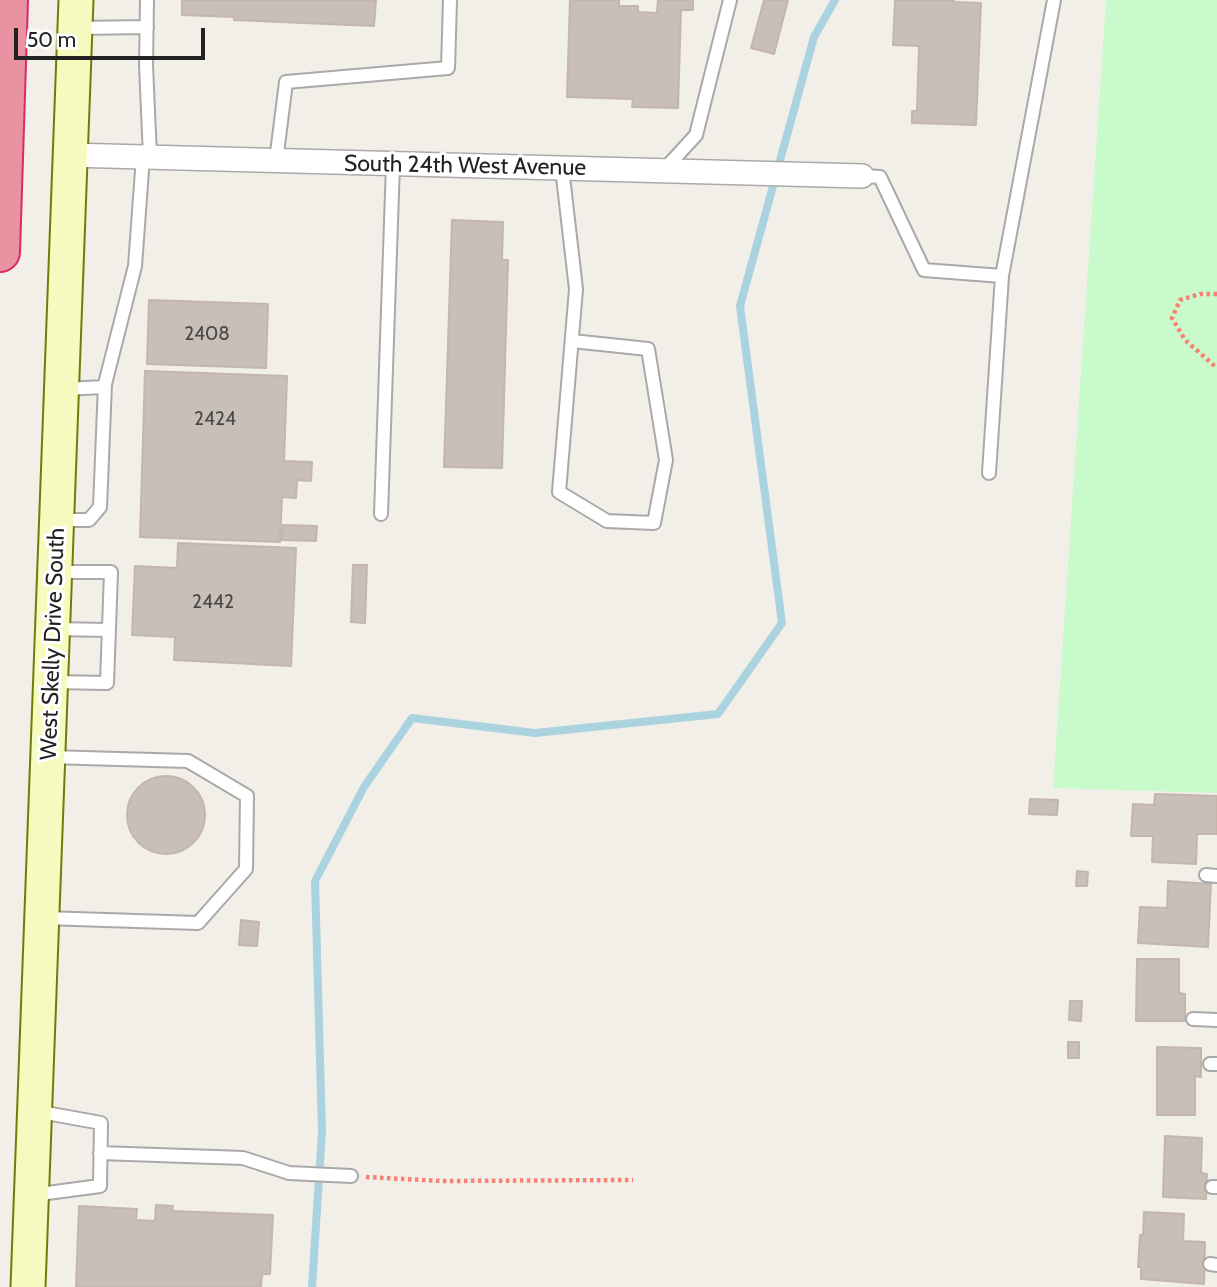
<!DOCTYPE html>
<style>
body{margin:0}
#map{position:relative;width:1217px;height:1287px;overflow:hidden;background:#f2efe9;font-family:Cabin,sans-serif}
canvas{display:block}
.scale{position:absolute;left:14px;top:28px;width:191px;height:32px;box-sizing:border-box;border:4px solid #222;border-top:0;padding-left:9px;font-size:21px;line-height:24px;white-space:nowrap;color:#222;-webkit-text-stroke:5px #fff;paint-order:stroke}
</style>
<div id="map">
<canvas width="1217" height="1287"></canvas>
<div class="scale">50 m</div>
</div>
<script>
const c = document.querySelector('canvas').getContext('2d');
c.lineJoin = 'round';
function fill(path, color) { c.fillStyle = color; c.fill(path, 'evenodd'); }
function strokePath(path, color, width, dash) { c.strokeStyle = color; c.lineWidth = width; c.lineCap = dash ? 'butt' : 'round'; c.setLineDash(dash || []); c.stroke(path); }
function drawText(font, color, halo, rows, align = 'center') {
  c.font = font + ' Cabin,sans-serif'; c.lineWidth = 6; c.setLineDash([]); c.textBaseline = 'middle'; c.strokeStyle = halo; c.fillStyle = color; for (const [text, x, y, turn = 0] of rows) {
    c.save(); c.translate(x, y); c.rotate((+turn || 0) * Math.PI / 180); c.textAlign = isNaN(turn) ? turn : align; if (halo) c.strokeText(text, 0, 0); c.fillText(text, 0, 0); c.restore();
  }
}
fill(new Path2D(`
 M1106 0H1217V793L1053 788Z`), '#c8facc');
strokePath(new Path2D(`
 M312 1287 322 1132 315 881 364 787 412 718 535 733 718 714 782 623 740 306 814 37 835 0`), '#aad3df', 8);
const building = new Path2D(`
 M182 0H376L374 26 234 20V17L182 15Z
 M570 0H619V6H638V12L657 13 658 0H693V10H681L678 108 632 107 633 99 567 97Z
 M764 0H788L774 54 751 48Z
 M895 0H954V2L981 3 976 125 912 123V111H917L919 46 893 45Z
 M452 220 503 222 502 260H508L502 468 444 467Z
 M149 300 268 304 266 368 147 364Z
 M145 371 287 376 284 461 312 462 311 481 297 480 296 498 282 497 280 542 140 537Z
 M283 525 317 526 316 541 282 540Z
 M178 543 296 548 291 666 174 660 175 637 132 635 135 566 177 568Z
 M353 565H367L365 623 351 622Z
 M127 815a39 39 0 1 1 78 0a39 39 0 1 1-78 0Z
 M1155 794 1217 796V834H1197L1196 864 1152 862 1153 836H1131L1133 804 1154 805Z
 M1030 799 1058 800 1057 815 1029 814Z
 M1077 871 1088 872 1087 886H1076Z
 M1168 881 1211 884 1208 947 1138 943 1140 907 1167 908Z
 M241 920 259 922 257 946 239 945Z
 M1137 959H1179V993L1185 994V1021H1136Z
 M1070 1001H1082L1081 1021 1069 1020Z
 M1068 1042H1079V1058H1068Z
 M1157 1047 1201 1048V1077L1195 1076V1115H1157Z
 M1165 1136 1202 1138 1201 1173 1207 1174 1206 1199 1163 1197Z
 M156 1205 173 1206 172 1211 273 1215 270 1274H262L261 1287H76L79 1206 137 1209 136 1220 155 1221Z
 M1144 1212 1184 1214 1183 1241 1205 1242 1204 1284 1141 1279V1267H1138L1140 1235H1143Z`);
fill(building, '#c7bfb8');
strokePath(building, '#c4b6ab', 2);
const lane = new Path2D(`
 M147 0 146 65 150 157
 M75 28 147 27
 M276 161 286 82 448 68 450 0
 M562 168 576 289 559 492 607 521 654 523 666 460 648 349 572 341
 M663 171 696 135 730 0
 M862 176 880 177 924 270 1002 276
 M63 389 105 387
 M989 473 1002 276 1054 0
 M381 514 393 164
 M58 520H89L100 507 105 384 135 266 143 157
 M54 629 108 630
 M52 682 107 683 111 572H57
 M1206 875 1217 876
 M44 918 198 923 246 869 247 796 188 761 49 757
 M1193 1019 1217 1020
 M1210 1064H1217
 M100 1153 243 1158 289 1173 351 1176
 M1212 1187H1217
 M32 1195 100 1186 101 1123 35 1111
 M1210 1264 1217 1265`);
const street = new Path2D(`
 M69 155 862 176`);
const secondary = new Path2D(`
 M28 1287 76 0`);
const highway = new Path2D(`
 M0 252 8 0`);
strokePath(lane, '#a9a9a9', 16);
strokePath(street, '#a9a9a9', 26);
strokePath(secondary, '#707d05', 37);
strokePath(highway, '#dc2a67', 42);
strokePath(new Path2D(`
 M1217 294H1200L1180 300 1172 318 1185 340 1217 368
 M366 1177 442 1181 633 1180`), '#fa8072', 4.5, [3.5, 3.5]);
strokePath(lane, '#fff', 12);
strokePath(street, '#fff', 23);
strokePath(secondary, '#f7fabf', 33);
strokePath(highway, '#e892a2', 38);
drawText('19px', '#4b4948', null, [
 ["2408",207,334],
 ["2424",215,419],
 ["2442",213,602]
]);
drawText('23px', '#222', '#fff', [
 ["South 24th West Avenue",465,166,1],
 ["West Skelly Drive South",53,644,-88]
]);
</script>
